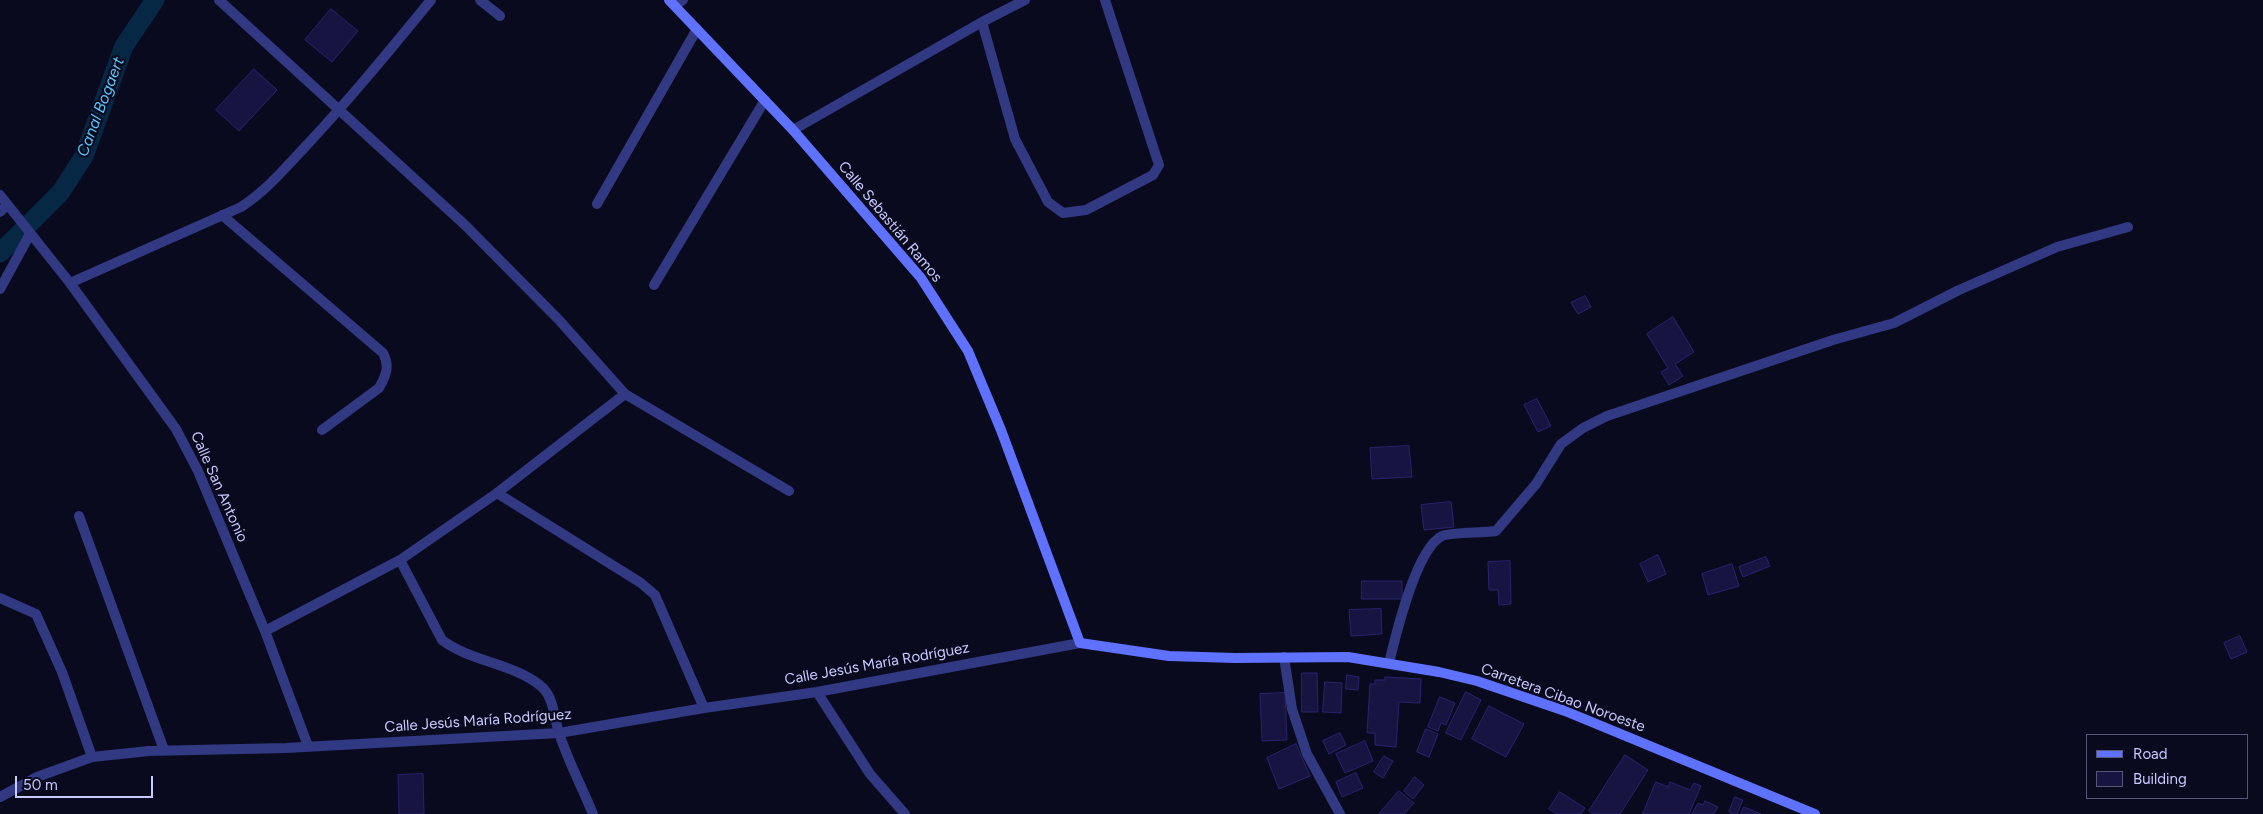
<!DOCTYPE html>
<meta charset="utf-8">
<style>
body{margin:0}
#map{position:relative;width:2263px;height:814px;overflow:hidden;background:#0a0a1f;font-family:Figtree,sans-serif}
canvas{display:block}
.legend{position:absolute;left:2086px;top:734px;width:162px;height:65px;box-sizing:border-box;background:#0a0a1f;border:1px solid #565679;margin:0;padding:6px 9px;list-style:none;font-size:15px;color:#c8c9ff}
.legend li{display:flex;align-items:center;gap:10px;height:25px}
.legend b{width:25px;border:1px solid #565679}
.scale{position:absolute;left:15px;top:776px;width:138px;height:22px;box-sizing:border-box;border:2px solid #c8c9ff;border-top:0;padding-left:6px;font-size:15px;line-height:18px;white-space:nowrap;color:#c8c9ff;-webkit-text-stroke:4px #0a0a1f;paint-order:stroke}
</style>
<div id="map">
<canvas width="2263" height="814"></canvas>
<ul class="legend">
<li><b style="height:6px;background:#5f72ff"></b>Road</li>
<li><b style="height:14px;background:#171441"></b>Building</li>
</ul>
<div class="scale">50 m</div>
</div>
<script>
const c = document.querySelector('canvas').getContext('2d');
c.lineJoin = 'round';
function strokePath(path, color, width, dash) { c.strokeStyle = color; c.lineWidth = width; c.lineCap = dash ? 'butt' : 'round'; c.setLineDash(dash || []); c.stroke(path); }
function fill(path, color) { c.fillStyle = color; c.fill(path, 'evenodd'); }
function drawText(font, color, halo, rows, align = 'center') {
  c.font = font + ' Figtree,sans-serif'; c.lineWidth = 4.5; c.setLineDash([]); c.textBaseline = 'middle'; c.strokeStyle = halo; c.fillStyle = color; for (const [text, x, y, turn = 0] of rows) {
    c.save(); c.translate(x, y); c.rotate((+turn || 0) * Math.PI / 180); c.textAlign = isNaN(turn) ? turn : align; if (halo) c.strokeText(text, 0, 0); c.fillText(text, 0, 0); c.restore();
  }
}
strokePath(new Path2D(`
 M0 253 61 192 84 156 124 46 155 0`), '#072845', 19);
const building = new Path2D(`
 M331 9 358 31 332 62 305 40Z
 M254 69 277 90 239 131 216 110Z
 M1585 296 1591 307 1578 314 1571 303Z
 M1673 317 1694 352 1675 364 1683 376 1669 385 1661 372 1668 368 1647 334Z
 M1537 399 1551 426 1538 432 1524 405Z
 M1409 446 1412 477 1372 479 1370 448Z
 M1451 502 1454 527 1424 530 1421 505Z
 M1658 555 1666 574 1648 582 1640 564Z
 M1766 557 1770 566 1743 577 1739 567Z
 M1510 561 1511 604 1499 605 1498 590H1489L1488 562Z
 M1732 564 1739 586 1708 595 1702 574Z
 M1362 581H1402V599H1362Z
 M1381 609 1382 634 1351 636 1349 610Z
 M2240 636 2247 652 2231 659 2224 643Z
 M1302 673H1317L1318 712H1302Z
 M1347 675 1359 677 1358 690 1346 689Z
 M1385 677 1421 679 1420 703 1399 702 1396 747 1375 745V733H1367L1370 684H1375V680H1385Z
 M1325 682 1342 683 1341 713 1323 712Z
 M1466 692 1481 700 1461 740 1446 733Z
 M1285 693 1287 740 1262 741 1260 694Z
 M1440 697 1455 703 1446 725 1441 723 1438 731 1428 727Z
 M1489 706 1524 724 1506 757 1472 739Z
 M1426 729 1438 734 1429 757 1417 752Z
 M1340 733 1346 745 1329 754 1323 741Z
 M1365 741 1373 761 1345 773 1336 754Z
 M1296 744 1310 776 1279 789 1267 758Z
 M1625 755 1648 770 1620 814H1593L1589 811Z
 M1384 756 1393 761 1383 778 1374 772Z
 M1356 773 1363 788 1342 797 1336 782Z
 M423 774 424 814H399L398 775Z
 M1415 777 1424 785 1413 799 1404 791Z
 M1656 782 1668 787 1670 782 1690 790 1694 783 1701 786 1689 814H1643Z
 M1399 791 1414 803 1404 814H1379Z
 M1560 792 1585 808 1581 814H1557L1549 809Z
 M1735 797 1743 800 1737 814H1732L1729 812Z
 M1705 801 1718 807 1714 814H1692L1698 803 1703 805Z
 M1744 807 1761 814H1741Z`);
fill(building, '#171441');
strokePath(building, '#282470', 1);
strokePath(new Path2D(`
 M219 0 465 225 559 320 625 394 789 491
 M480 0 500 16
 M675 5 683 0
 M982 22 1015 139 1048 202 1063 213 1086 210 1153 175 1159 165 1105 0
 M793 130 982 22 1025 0
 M0 195 70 283 176 429 198 471 265 631 308 746
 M597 204 697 29
 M0 212 7 205
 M222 215 383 353C390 366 386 376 379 388L322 430
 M70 283 241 207C266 191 285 168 305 147 349 100 390 50 431 0
 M654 285 765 100
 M0 289 30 234
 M497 493 641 583 655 595 704 708
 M79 516 164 750
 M400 560 442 640C471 662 514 663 542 687 554 698 554 718 559 733 568 761 582 787 593 814
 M0 598 36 614 62 672 92 757
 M265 631 400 560 497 493 625 394
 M1284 657 1292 709 1307 754 1340 814
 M1389 663C1396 634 1416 549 1442 536 1449 532 1485 533 1496 531L1536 484 1561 444 1583 428 1607 416 1833 340 1894 323 1959 290 2057 247 2128 227
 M817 692 870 774 905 814
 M0 797 37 777 92 757 149 751 286 748 559 733 704 708 817 692 1080 643`), '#303982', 10);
strokePath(new Path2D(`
 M669 0 793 130 921 278 968 351 1001 430 1080 643 1169 656 1235 658 1348 657 1439 672 1477 681 1565 711 1815 814`), '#5f72ff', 10);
drawText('15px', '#c8c9ff', '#0a0a1f', [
 ["Calle Sebastián Ramos",890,222,50],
 ["Calle San Antonio",219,487,66],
 ["Calle Jesús María Rodríguez",877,664,-10],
 ["Carretera Cibao Noroeste",1563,698,20],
 ["Calle Jesús María Rodríguez",478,721,-4]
]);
drawText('italic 16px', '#56c9ff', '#0a0a1f', [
 ["Canal Bogaert",101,107,-69]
]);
</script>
